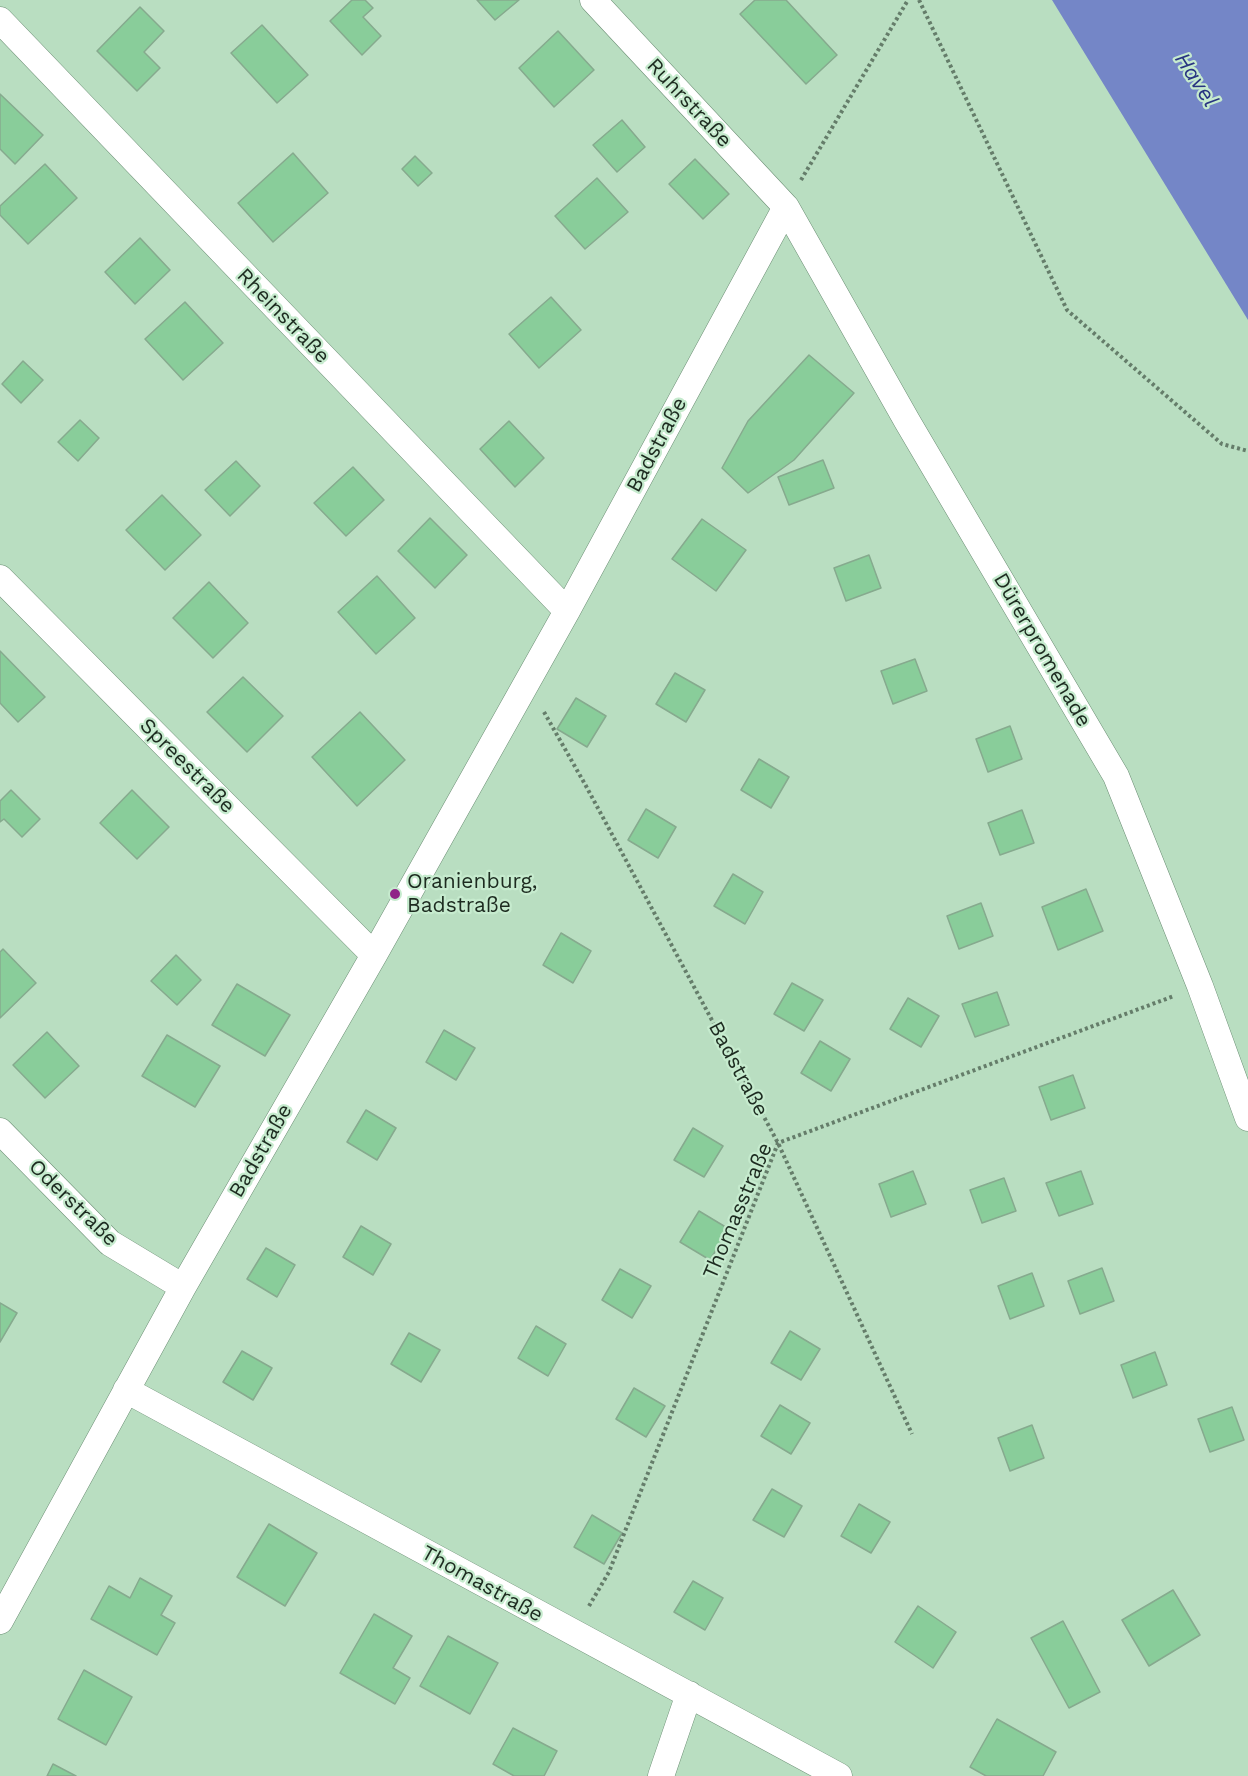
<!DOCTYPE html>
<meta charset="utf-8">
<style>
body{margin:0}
canvas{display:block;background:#b9dec1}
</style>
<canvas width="1248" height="1776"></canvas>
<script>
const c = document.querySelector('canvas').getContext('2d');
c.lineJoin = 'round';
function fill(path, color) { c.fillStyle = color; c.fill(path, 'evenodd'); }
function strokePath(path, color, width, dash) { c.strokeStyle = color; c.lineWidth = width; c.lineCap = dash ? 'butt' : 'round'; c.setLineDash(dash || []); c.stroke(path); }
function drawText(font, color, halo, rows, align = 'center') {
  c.font = font + ' "Work Sans",sans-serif'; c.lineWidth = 4.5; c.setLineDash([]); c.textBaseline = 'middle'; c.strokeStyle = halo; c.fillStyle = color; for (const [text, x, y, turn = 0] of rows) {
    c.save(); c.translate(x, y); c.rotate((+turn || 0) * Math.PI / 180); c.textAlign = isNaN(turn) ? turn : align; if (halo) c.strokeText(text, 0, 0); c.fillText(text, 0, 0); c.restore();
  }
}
fill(new Path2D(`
 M1052 0H1248V320Z`), '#7486c7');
const building = new Path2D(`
 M352 0H365L373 8 363 17 381 36 362 55 330 21Z
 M477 0H519L495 20Z
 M755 0H786L837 55 806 84 740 14Z
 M140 7 164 31 144 52 160 68 137 91 97 51Z
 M262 25 308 75 277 103 231 53Z
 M558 31 594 70 554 107 519 68Z
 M0 94 43 135 15 164 0 149Z
 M622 120 645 147 617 172 593 145Z
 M293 153 328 193 273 242 238 203Z
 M415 156 432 173 418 186 402 169Z
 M695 159 729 194 703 219 669 184Z
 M45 164 77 198 28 244 0 215V206Z
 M597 178 628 212 585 249 555 216Z
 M140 238 170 270 135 304 105 272Z
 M551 297 581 330 539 368 509 334Z
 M185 302 223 343 183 380 145 339Z
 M809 355 854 393 794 460 748 493 722 468 748 421Z
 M23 361 43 380 21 403 2 384Z
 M80 420 99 438 78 461 58 442Z
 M509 421 544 458 515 487 480 449Z
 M823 460 834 488 789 505 778 477Z
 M236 461 260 486 230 516 205 490Z
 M353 467 384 500 346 536 314 503Z
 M162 495 201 535 165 570 126 530Z
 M430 518 467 555 435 588 398 551Z
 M702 519 746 550 716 591 672 559Z
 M869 555 881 588 846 601 834 568Z
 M377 576 415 618 376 654 338 612Z
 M209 582 248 623 213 658 173 618Z
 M0 651 45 697 18 722 0 703Z
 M915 659 927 691 893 704 881 671Z
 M675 673 705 690 686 722 656 704Z
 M243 677 283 716 247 752 207 712Z
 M576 698 606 716 587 747 557 729Z
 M360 712 405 760 357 806 312 757Z
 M1010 726 1022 759 988 772 976 739Z
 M759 759 789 777 771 808 741 790Z
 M11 790 40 819 22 837 4 819 0 822V801Z
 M132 790 169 827 137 859 100 823Z
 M646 809 676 827 658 858 628 840Z
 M1022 810 1034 843 1000 855 988 823Z
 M733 874 763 892 745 924 714 906Z
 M1086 889 1103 931 1058 950 1042 907Z
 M981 903 993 936 959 949 947 916Z
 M561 933 591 951 573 983 543 965Z
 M3 949 36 983 0 1018V952Z
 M176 955 201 980 177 1005 151 981Z
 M792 983 823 1000 804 1031 774 1014Z
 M237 984 290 1015 265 1056 212 1025Z
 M997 992 1009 1025 975 1037 962 1004Z
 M908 998 939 1016 921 1047 890 1029Z
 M444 1030 475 1048 456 1080 426 1062Z
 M47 1032 79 1066 45 1098 13 1065Z
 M167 1035 220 1066 195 1107 142 1076Z
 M820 1041 850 1059 831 1091 801 1073Z
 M1073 1075 1085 1108 1051 1120 1039 1087Z
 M366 1110 396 1128 377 1160 347 1142Z
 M693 1128 723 1146 704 1177 674 1160Z
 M913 1171 926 1204 891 1217 879 1184Z
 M1081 1171 1093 1204 1059 1216 1046 1183Z
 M1004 1178 1016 1211 982 1223 970 1190Z
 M699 1211 729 1229 710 1260 680 1242Z
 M361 1226 391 1244 373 1275 343 1257Z
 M266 1248 295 1265 277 1297 247 1279Z
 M1102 1268 1114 1301 1080 1314 1068 1281Z
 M620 1269 651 1286 632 1318 602 1300Z
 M1032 1273 1044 1306 1010 1319 998 1286Z
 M0 1303 17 1313 0 1342Z
 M536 1326 566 1344 548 1376 518 1358Z
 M790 1331 820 1349 801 1380 771 1363Z
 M409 1333 440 1350 421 1382 391 1364Z
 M242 1351 272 1368 253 1400 223 1382Z
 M1155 1352 1167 1385 1133 1398 1121 1365Z
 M634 1388 665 1406 646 1437 616 1419Z
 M780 1405 810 1423 791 1454 761 1436Z
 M1232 1407 1244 1440 1210 1452 1198 1419Z
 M1032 1425 1044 1458 1010 1471 998 1438Z
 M772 1489 802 1506 784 1537 753 1520Z
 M859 1504 890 1522 871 1553 841 1536Z
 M592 1515 622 1533 604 1564 574 1547Z
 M269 1524 317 1553 285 1606 237 1577Z
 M140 1578 172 1596 161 1615 175 1623 157 1655 91 1619 109 1586 130 1598Z
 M693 1581 723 1598 705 1630 674 1612Z
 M1173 1590 1200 1635 1149 1666 1122 1620Z
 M918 1606 956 1632 933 1668 895 1642Z
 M374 1614 412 1636 393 1668 410 1678 395 1704 340 1673Z
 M1063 1621 1100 1692 1069 1708 1031 1638Z
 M448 1636 498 1663 470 1714 420 1686Z
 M84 1670 132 1697 106 1745 58 1719Z
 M997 1719 1056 1752 1043 1776H986L970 1767Z
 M513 1728 557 1751 544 1776H514L493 1764Z
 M53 1764 76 1776H47Z`);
fill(building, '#89cd9a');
strokePath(building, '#86aa8e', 1.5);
const minor = new Path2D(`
 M593 0 786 207 907 421 1116 776 1200 986 1248 1118
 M0 20 567 611
 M0 578 374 955
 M0 1131 110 1243 183 1287
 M126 1390 839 1776
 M0 1621 183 1287 374 955 567 611 786 207
 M661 1776 689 1694`);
strokePath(minor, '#6b8e74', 27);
strokePath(new Path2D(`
 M919 0 1067 310 1222 444 1248 451
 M801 180 908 0
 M544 712 586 786 778 1143 912 1434
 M589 1606 609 1572 778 1143 1174 996`), '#657d6a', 4, [3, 3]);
strokePath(minor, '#fff', 26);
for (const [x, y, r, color] of [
 [395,894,6,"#902487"]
]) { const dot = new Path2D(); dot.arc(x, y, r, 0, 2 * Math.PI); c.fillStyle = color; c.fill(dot); strokePath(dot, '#c6ebce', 2); }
drawText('21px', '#1d2b20', '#c6ebce', [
 ["Ruhrstraße",689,103,47],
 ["Rheinstraße",283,316,46],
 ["Badstraße",657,445,-62],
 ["Dürerpromenade",1042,650,60],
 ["Spreestraße",187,766,45],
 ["Badstraße",738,1069,62],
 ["Badstraße",261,1151,-60],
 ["Oderstraße",73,1203,44],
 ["Thomasstraße",738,1211,-67],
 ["Thomastraße",482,1584,29]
]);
drawText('21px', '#1d2b20', '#c6ebce', [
 ["Oranienburg,",407,882],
 ["Badstraße",407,906]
], 'left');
drawText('italic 22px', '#283481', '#c6ebce', [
 ["Havel",1196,80,57]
]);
</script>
